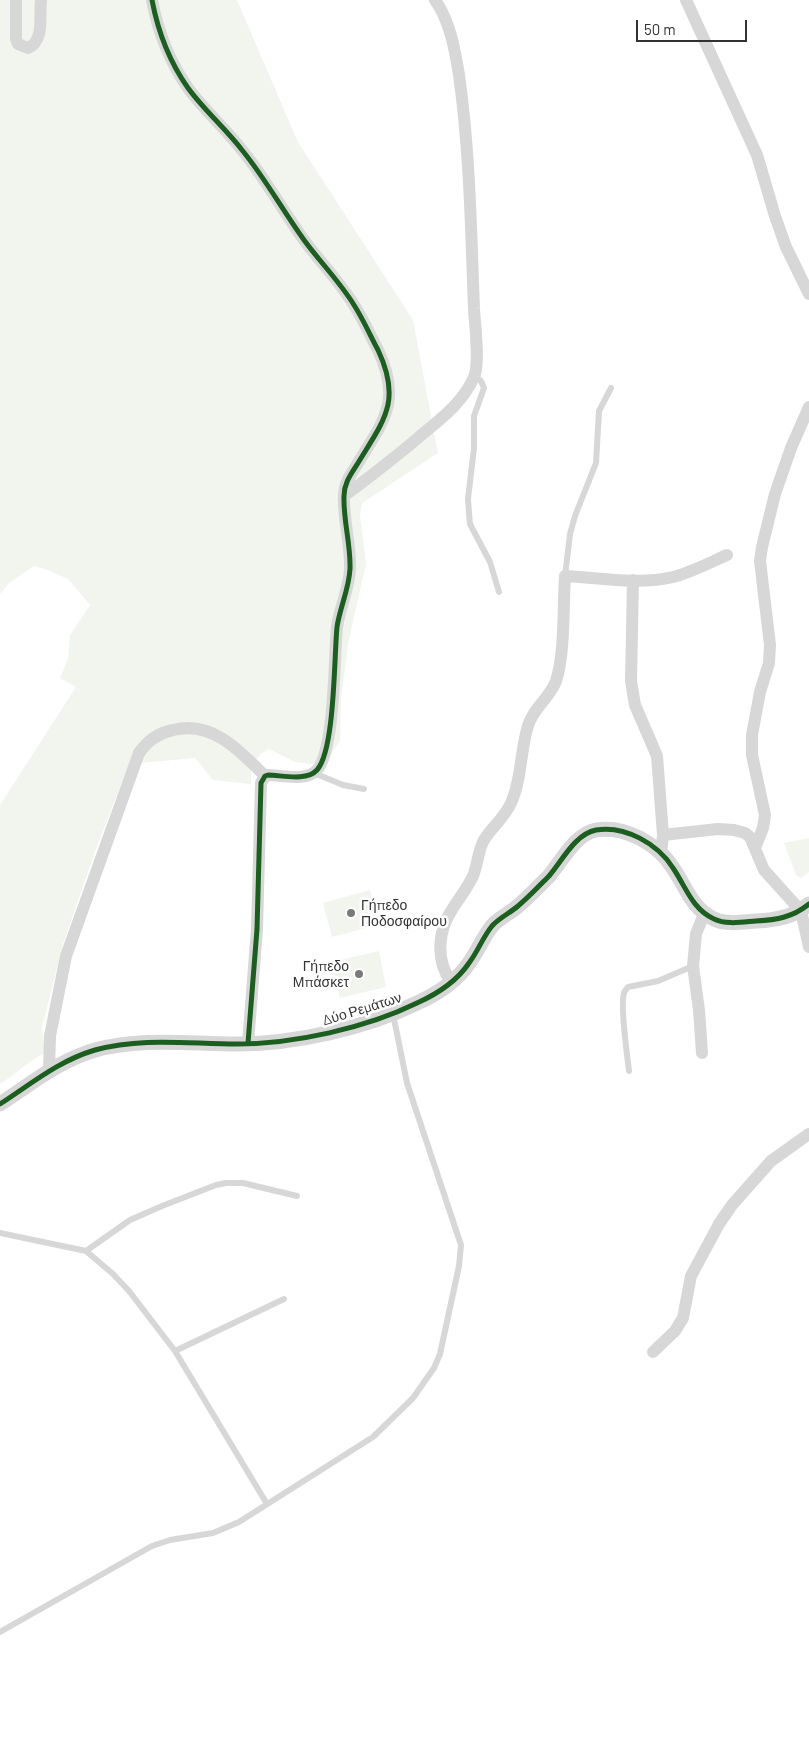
<!DOCTYPE html>
<meta charset="utf-8">
<style>
body{margin:0}
#map{position:relative;width:809px;height:1755px;overflow:hidden;background:#fff;font-family:Barlow,sans-serif}
canvas{display:block}
.scale{position:absolute;left:636px;top:20px;width:111px;height:22px;box-sizing:border-box;border:2px solid #333;border-top:0;padding-left:6px;font-size:15px;line-height:18px;white-space:nowrap;color:#333;-webkit-text-stroke:4px #fff;paint-order:stroke}
</style>
<div id="map">
<canvas width="809" height="1755"></canvas>
<div class="scale">50 m</div>
</div>
<script>
const c = document.querySelector('canvas').getContext('2d');
c.lineJoin = 'round';
function fill(path, color) { c.fillStyle = color; c.fill(path, 'evenodd'); }
function strokePath(path, color, width, dash) { c.strokeStyle = color; c.lineWidth = width; c.lineCap = dash ? 'butt' : 'round'; c.setLineDash(dash || []); c.stroke(path); }
function drawText(font, color, halo, rows, align = 'center') {
  c.font = font + ' Barlow,sans-serif'; c.lineWidth = 5; c.setLineDash([]); c.textBaseline = 'middle'; c.strokeStyle = halo; c.fillStyle = color; for (const [text, x, y, turn = 0] of rows) {
    c.save(); c.translate(x, y); c.rotate((+turn || 0) * Math.PI / 180); c.textAlign = isNaN(turn) ? turn : align; if (halo) c.strokeText(text, 0, 0); c.fillText(text, 0, 0); c.restore();
  }
}
fill(new Path2D(`
 M0 0H237L298 142 413 320 438 453 362 503 360 515 366 564 349 639 341 699 340 741 328 758 311 764 295 762 269 749 262 753 251 764V784L213 780 195 758 129 764 97 846 63 944 42 1028 45 1053C28 1061 16 1074 0 1084V805L76 687 60 678 68 659 70 635 90 605 68 579 48 570 34 566 9 583 0 594Z
 M809 838V872L801 878 796 875 784 843Z
 M370 890 380 924 332 937 323 903Z
 M379 951 386 987 340 998 332 962Z`), '#f1f5ed');
strokePath(new Path2D(`
 M475 376 481 381 484 388 474 416V448L468 499 469 513 470 524 490 562 499 592
 M565 576 570 534 575 516 596 463 599 411 611 388
 M314 773 343 785 364 789
 M629 1071C627 1054 620 1006 624 993 625 990 626 990 628 987L658 981 693 966
 M0 1233 86 1251 113 1274 129 1291 175 1351 267 1504
 M86 1251 130 1220 162 1206 216 1185 226 1183H243L297 1196
 M175 1351 284 1299
 M0 1632 152 1546 170 1540 213 1533 239 1522 373 1437 413 1398 434 1368 440 1354 459 1266 461 1245 407 1083 393 1014`), '#d7d7d7', 6);
strokePath(new Path2D(`
 M16 0V39L18 44 28 48C45 41 39 15 41 0
 M152 0C158 32 169 61 188 88 204 110 225 128 242 150 265 178 283 211 304 240 320 262 340 282 354 305 363 319 370 335 378 350 402 401 384 420 358 463 351 474 344 483 344 496 343 520 351 545 350 569 349 589 340 607 337 627 334 657 335 750 317 770 306 782 281 775 268 775L265 776 261 783 257 929 248 1043
 M686 0 757 155 775 216 786 247 809 294
 M344 496C370 477 394 458 418 438 439 420 463 403 474 377 480 364 475 325 474 309 471 231 470 153 459 75 455 50 450 21 435 0
 M633 580 631 681 635 705 657 756 663 835 661 854
 M663 835 718 829 734 830 745 833 750 837 764 870 801 911 809 947
 M755 848 763 828 765 815 752 755V735L760 692 769 663 770 645 760 561 762 547 775 494 791 448 809 407
 M451 982C435 959 438 930 453 908 460 897 468 887 473 876 478 864 478 850 484 840 492 827 505 817 511 803 522 779 520 751 528 726 533 708 550 698 556 681 565 654 563 606 565 576 600 578 639 585 673 577 692 572 709 563 727 555
 M702 1053 699 1010 693 966 696 934 704 914
 M49 1070 50 1036 66 956 139 753C148 740 158 733 173 730 212 720 240 751 265 776
 M653 1352 675 1331 683 1318 691 1276 719 1224 732 1205 771 1161 809 1134`), '#d7d7d7', 12);
strokePath(new Path2D(`
 M0 1104C31 1084 58 1061 95 1050 142 1037 189 1044 237 1044 294 1044 366 1028 417 1003 437 994 457 981 469 963 478 951 483 937 492 926 499 918 510 913 518 906 529 897 539 886 549 876 562 861 575 834 596 830 625 825 658 844 673 868 686 887 692 909 714 919 726 925 743 922 756 921 777 920 793 917 809 904`), '#d7d7d7', 15);
strokePath(new Path2D(`
 M152 0C158 32 169 61 188 88 204 110 225 128 242 150 265 178 283 211 304 240 320 262 340 282 354 305 363 319 370 335 378 350 402 401 384 420 358 463 351 474 344 483 344 496 343 520 351 545 350 569 349 589 340 607 337 627 334 657 335 750 317 770 306 782 281 775 268 775L265 776 261 783 257 929 248 1043
 M0 1104C31 1084 58 1061 95 1050 142 1037 189 1044 237 1044 294 1044 366 1028 417 1003 437 994 457 981 469 963 478 951 483 937 492 926 499 918 510 913 518 906 529 897 539 886 549 876 562 861 575 834 596 830 625 825 658 844 673 868 686 887 692 909 714 919 726 925 743 922 756 921 777 920 793 917 809 904`), '#1b5e20', 5);
for (const [x, y, r, color] of [
 [351,913,5,"#7a7a7a"],
 [359,974,5,"#7a7a7a"]
]) { const dot = new Path2D(); dot.arc(x, y, r, 0, 2 * Math.PI); c.fillStyle = color; c.fill(dot); strokePath(dot, '#fff', 2); }
drawText('14px', '#333', '#fff', [
 ["Γήπεδο",361,905],
 ["Ποδοσφαίρου",361,921],
 ["Γήπεδο",349,966,"right"],
 ["Μπάσκετ",349,982,"right"]
], 'left');
drawText('14px', '#333', '#fff', [
 ["Δύο Ρεμάτων",362,1009,-17]
]);
</script>
